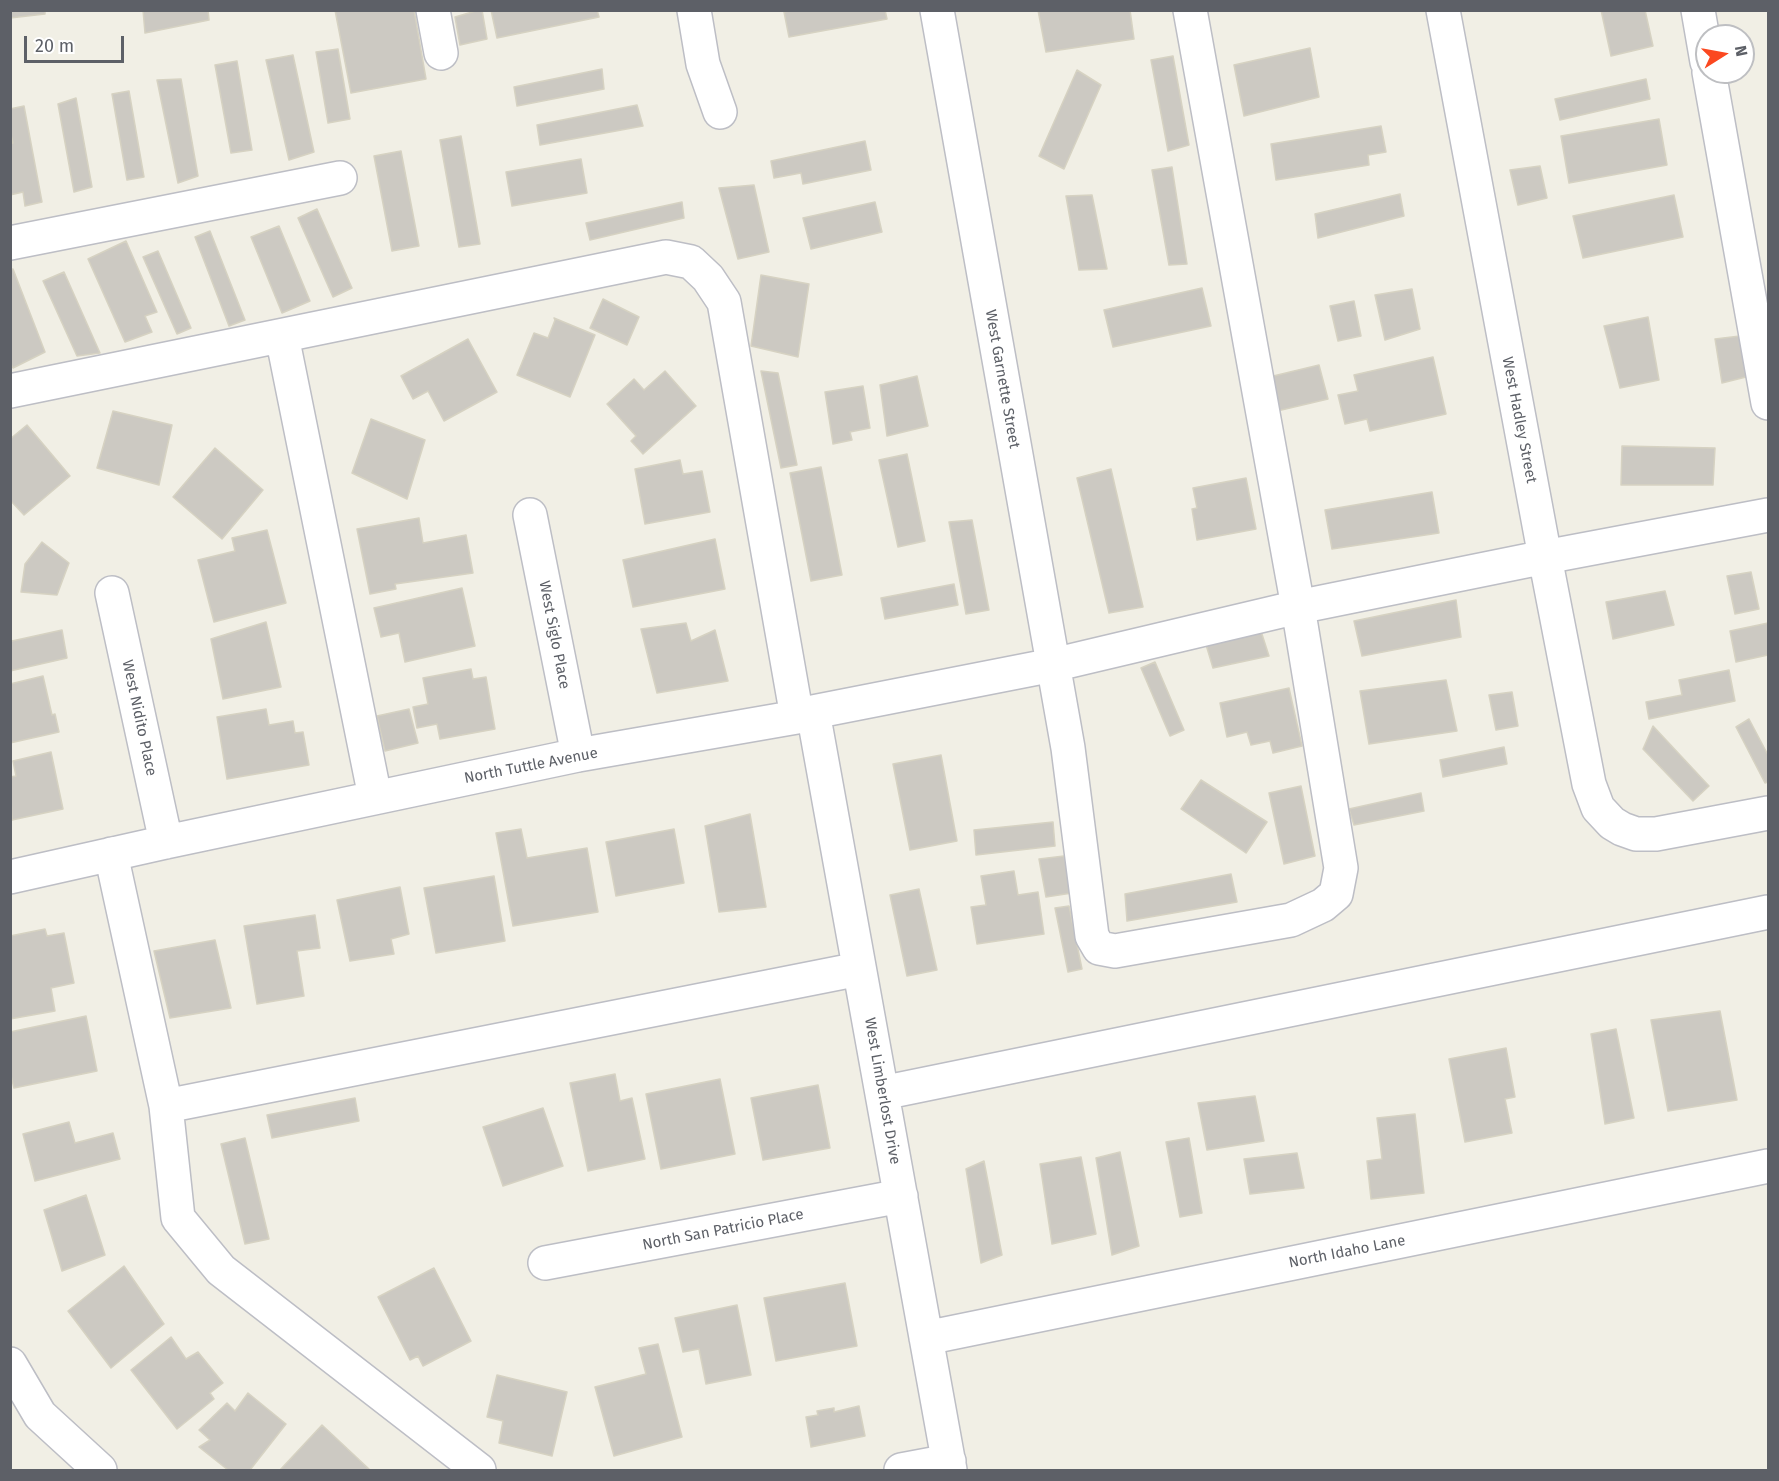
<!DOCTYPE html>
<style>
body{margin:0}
#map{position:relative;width:1779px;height:1481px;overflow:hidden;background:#f1efe5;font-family:"Fira Sans",sans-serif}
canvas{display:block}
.frame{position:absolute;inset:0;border:12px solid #5d6067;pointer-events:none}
.north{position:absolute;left:1695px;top:24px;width:60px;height:60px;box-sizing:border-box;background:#fff;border:2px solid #bebfc2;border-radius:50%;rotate:79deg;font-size:16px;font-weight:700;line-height:24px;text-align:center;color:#5d6067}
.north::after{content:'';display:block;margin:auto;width:21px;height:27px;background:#fb4820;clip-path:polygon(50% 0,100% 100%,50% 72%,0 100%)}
.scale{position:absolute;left:24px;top:36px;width:100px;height:27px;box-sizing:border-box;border:3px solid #5d6067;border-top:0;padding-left:8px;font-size:18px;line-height:21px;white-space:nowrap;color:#5d6067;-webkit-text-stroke:4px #fff;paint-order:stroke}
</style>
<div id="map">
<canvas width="1779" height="1481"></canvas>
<div class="frame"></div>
<div class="north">N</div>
<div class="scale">20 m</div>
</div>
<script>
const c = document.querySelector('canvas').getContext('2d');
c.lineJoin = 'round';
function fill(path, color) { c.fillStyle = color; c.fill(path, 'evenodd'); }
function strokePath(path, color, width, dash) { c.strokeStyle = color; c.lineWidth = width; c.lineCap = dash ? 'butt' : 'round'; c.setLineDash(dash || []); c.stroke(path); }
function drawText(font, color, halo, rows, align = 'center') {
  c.font = font + ' "Fira Sans",sans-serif'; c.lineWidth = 4.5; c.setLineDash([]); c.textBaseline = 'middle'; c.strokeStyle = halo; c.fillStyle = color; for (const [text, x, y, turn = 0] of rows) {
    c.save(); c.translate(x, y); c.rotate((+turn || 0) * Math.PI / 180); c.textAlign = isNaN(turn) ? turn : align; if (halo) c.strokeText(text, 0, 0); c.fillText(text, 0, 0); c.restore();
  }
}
const building = new Path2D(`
 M10 10H45V14L10 18Z
 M143 10H208L209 20 145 33Z
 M335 10H414L426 79 351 93Z
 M479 10H482L487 39 460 45 455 17Z
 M491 10H597L599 17 497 38Z
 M795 10H885L887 19 789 37 784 12Z
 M1038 10H1130L1134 39 1046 52Z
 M1601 10H1645L1653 46 1611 56Z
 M1310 48 1319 97 1244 116 1234 65Z
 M338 49 350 119 328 123 316 52Z
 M293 55 314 152 289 160 266 60Z
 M1173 56 1189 145 1168 151 1151 60Z
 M237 61 252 150 231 153 215 65Z
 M602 69 604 89 517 106 514 87Z
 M1077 70 1101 85 1064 169 1039 156Z
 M181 79 198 176 178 183 157 80Z
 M1646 79 1650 99 1560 120 1555 99Z
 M129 91 144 177 127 180 112 94Z
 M76 98 92 187 74 192 58 104Z
 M637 105 643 126 540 145 537 125Z
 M24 106 42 202 25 206 23 192 10 195V144L13 143 10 131V109Z
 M1659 119 1667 165 1569 183 1561 136Z
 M1381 126 1386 152 1368 155 1369 165 1276 180 1271 144Z
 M461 136 480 244 459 247 440 140Z
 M865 141 871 170 803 184 801 173 774 178 771 161Z
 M401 151 419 246 392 251 374 156Z
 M581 159 587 193 512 206 506 172Z
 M1540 166 1547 198 1518 205 1510 170Z
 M1172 167 1187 264 1169 265 1152 170Z
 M754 185 769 252 738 259 719 188Z
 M1400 194 1404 216 1318 238 1315 214Z
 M1092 195 1107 269 1079 270 1066 196Z
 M1674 195 1683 237 1583 258 1573 216Z
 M682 202 684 218 590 240 586 223Z
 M875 202 882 232 811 249 803 218Z
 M317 209 352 288 333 297 298 218Z
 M279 226 310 301 282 313 251 237Z
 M210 231 245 320 229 326 195 237Z
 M126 241 157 312 145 316 152 332 125 342 88 259Z
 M158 251 191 328 177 334 143 257Z
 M13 269 45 352 13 368 10 362V270Z
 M64 272 100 353 77 356 43 281Z
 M761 275 809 284 798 357 751 346Z
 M1202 288 1211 326 1113 347 1104 310Z
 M1412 289 1420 329 1385 340 1375 295Z
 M603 299 639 317 627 345 590 328Z
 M1354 301 1361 336 1338 341 1330 306Z
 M1648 317 1659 380 1620 388 1604 326Z
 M554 318 595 335 570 397 517 375 534 333 548 338 555 320Z
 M1740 336 1746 377 1722 383 1715 339Z
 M468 339 497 392 444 421 428 391 413 399 401 376Z
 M1433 357 1446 414 1370 431 1367 419 1345 424 1338 395 1358 391 1354 375Z
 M1319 365 1328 399 1273 412 1265 378Z
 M665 371 696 406 643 454 631 441 636 436 607 404 634 379 644 390Z
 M761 371 778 373 797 465 781 468Z
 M917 376 928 426 887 436 880 385Z
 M863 386 870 428 850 432 852 440 833 444 825 392Z
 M113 411 172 425 159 485 97 468Z
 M371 419 425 440 407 499 352 473Z
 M27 425 70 476 24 515 10 500V439Z
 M1622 446 1715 448 1713 485H1621Z
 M215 448 263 490 222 539 173 497Z
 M907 454 925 541 898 547 879 460Z
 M680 460 683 474 702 471 710 512 645 524 635 469Z
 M821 467 842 575 811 581 790 473Z
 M1111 469 1143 607 1109 613 1077 478Z
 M1246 478 1256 529 1197 540 1192 509 1197 508 1193 488Z
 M1432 492 1439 533 1332 549 1325 510Z
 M419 518 423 543 466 535 473 573 395 584 396 589 370 594 357 529Z
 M972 520 989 610 966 614 949 522Z
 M267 530 286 603 214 622 198 560 235 551 232 538Z
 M715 539 725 589 633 607 623 560Z
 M42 542 69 563 57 595 21 592 25 564Z
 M1751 572 1759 609 1735 614 1727 576Z
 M954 584 958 605 885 619 881 598Z
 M462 588 475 646 405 662 399 633 381 637 374 608Z
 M1665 591 1674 625 1613 639 1606 602Z
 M1456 600 1461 637 1362 656 1354 621Z
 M266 622 281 687 223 699 211 639Z
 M686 623 691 641 715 630 728 681 657 693 641 629Z
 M1768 623V655L1736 662 1730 631Z
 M1260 628 1269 656 1213 668 1204 638Z
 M62 630 67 658 10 671V637L12 641Z
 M1155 662 1184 730 1170 736 1141 668Z
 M471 669 473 679 486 677 495 729 440 739 437 724 417 728 413 707 428 704 423 678Z
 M1729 670 1735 701 1649 719 1646 702 1682 695 1679 680Z
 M43 676 52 715 55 714 59 732 10 743V684Z
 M1446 680 1457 731 1369 744 1360 691Z
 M1289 688 1302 746 1273 753 1270 741 1251 745 1247 732 1227 737 1220 703Z
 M1512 692 1518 726 1496 730 1489 695Z
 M266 709 269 725 293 721 295 733 303 732 309 765 227 779 217 717Z
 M409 709 418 743 385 751 377 716Z
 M1749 719 1768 755V782L1765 783 1736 727Z
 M1653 726 1709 786 1693 801 1643 749Z
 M1504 747 1507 764 1443 777 1440 760Z
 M51 752 63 809 12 820 10 777 16 776 13 761Z
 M941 755 957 841 910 850 893 764Z
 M1201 780 1267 822 1246 853 1181 809Z
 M1301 786 1315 856 1284 864 1269 793Z
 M1421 793 1424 811 1354 825 1349 809Z
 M750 814 766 907 719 912 705 826Z
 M1053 822 1055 846 976 855 974 830Z
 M521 829 527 858 587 848 598 912 513 926 496 833Z
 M674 829 684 883 616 896 606 842Z
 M1064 856 1072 893 1046 897 1039 859Z
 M1014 871 1018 895 1038 892 1044 934 977 944 971 907 986 905 981 876Z
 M1231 874 1237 902 1127 921 1125 894Z
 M494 876 505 941 436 953 424 888Z
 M400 887 409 934 391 939 394 954 350 961 337 900Z
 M919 889 937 970 907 976 890 895Z
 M1069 906 1082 969 1068 972 1055 908Z
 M315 915 320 948 297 951 304 996 257 1004 244 926Z
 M45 929 47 936 64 933 74 983 51 988 55 1011 10 1019V936Z
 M215 940 231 1008 170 1018 154 951Z
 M1720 1011 1737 1100 1668 1111 1651 1020Z
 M86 1016 97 1071 14 1088 10 1072V1032Z
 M1616 1029 1634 1118 1605 1124 1591 1034Z
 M1506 1048 1515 1097 1505 1099 1512 1133 1465 1142 1449 1059Z
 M615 1074 620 1101 632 1098 645 1159 588 1171 570 1083Z
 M720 1079 735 1154 661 1169 646 1094Z
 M818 1085 830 1148 763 1160 751 1098Z
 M1255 1096 1264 1141 1207 1150 1198 1103Z
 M355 1098 359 1121 272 1138 267 1115Z
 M543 1108 563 1166 503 1186 483 1127Z
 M1415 1114 1424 1193 1371 1199 1367 1161 1382 1159 1377 1118Z
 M69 1122 75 1143 113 1133 120 1159 35 1181 23 1134Z
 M245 1138 269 1239 245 1244 221 1144Z
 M1189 1138 1202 1213 1180 1217 1166 1142Z
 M1120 1152 1139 1246 1112 1255 1096 1158Z
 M1297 1153 1304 1188 1250 1194 1244 1159Z
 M1081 1157 1096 1234 1052 1244 1040 1164Z
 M984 1161 1002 1255 981 1263 966 1169Z
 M86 1195 105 1255 62 1271 44 1210Z
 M124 1266 164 1324 111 1368 68 1311Z
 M434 1268 471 1341 423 1366 418 1356 410 1360 378 1297Z
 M845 1283 857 1346 776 1361 764 1298Z
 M737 1305 751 1375 706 1384 699 1349 683 1352 675 1318Z
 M171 1337 186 1359 198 1352 223 1383 210 1393 214 1399 177 1429 131 1370Z
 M658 1344 682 1437 614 1456 595 1387 646 1374 639 1348Z
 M497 1375 567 1392 552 1456 499 1443 503 1421 487 1417Z
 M248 1393 286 1424 250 1470H228L199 1447 210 1440 199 1430 227 1403 235 1411Z
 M859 1406 865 1436 811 1447 806 1417 818 1415 817 1411 834 1408V1412Z
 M322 1425 369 1469 367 1470H280Z`);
fill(building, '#ccc9c2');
strokePath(building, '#d6d2c2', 1.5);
const minor = new Path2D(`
 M433 10 441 53
 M694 10 703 64 720 112
 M937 10 1068 748 1092 936 1099 948 1115 951 1291 920 1323 905 1336 894 1341 868 1298 607 1190 10
 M1443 10 1545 557 1589 784 1598 808 1612 823 1622 829 1636 834H1656L1768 813
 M1698 10 1707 62
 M1709 72 1768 403
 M10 243 340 178
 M282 336 375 797
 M10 391 666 257 691 262 708 278 724 302 797 717
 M530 515 578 755
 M112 593 166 842
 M813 712 950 1470
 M111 854 166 1106 178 1218 221 1270 479 1470
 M10 877 166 842 578 755 797 717 813 712 1053 665 1298 607 1545 557 1768 515
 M882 1093 1768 912
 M166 1106 859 969
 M545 1263 901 1196
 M926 1338 1768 1166
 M10 1364 40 1415 100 1470
 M901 1470 949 1461`);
strokePath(minor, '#bdbec5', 36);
strokePath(minor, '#fff', 33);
drawText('15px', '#5d6067', '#fff', [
 ["West Garnette Street",1002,379,80],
 ["West Hadley Street",1519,420,79],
 ["West Siglo Place",554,635,79],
 ["West Nidito Place",139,718,78],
 ["North Tuttle Avenue",531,766,-11],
 ["West Limberlost Drive",882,1091,80],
 ["North San Patricio Place",723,1230,-11],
 ["North Idaho Lane",1347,1252,-11]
]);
</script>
